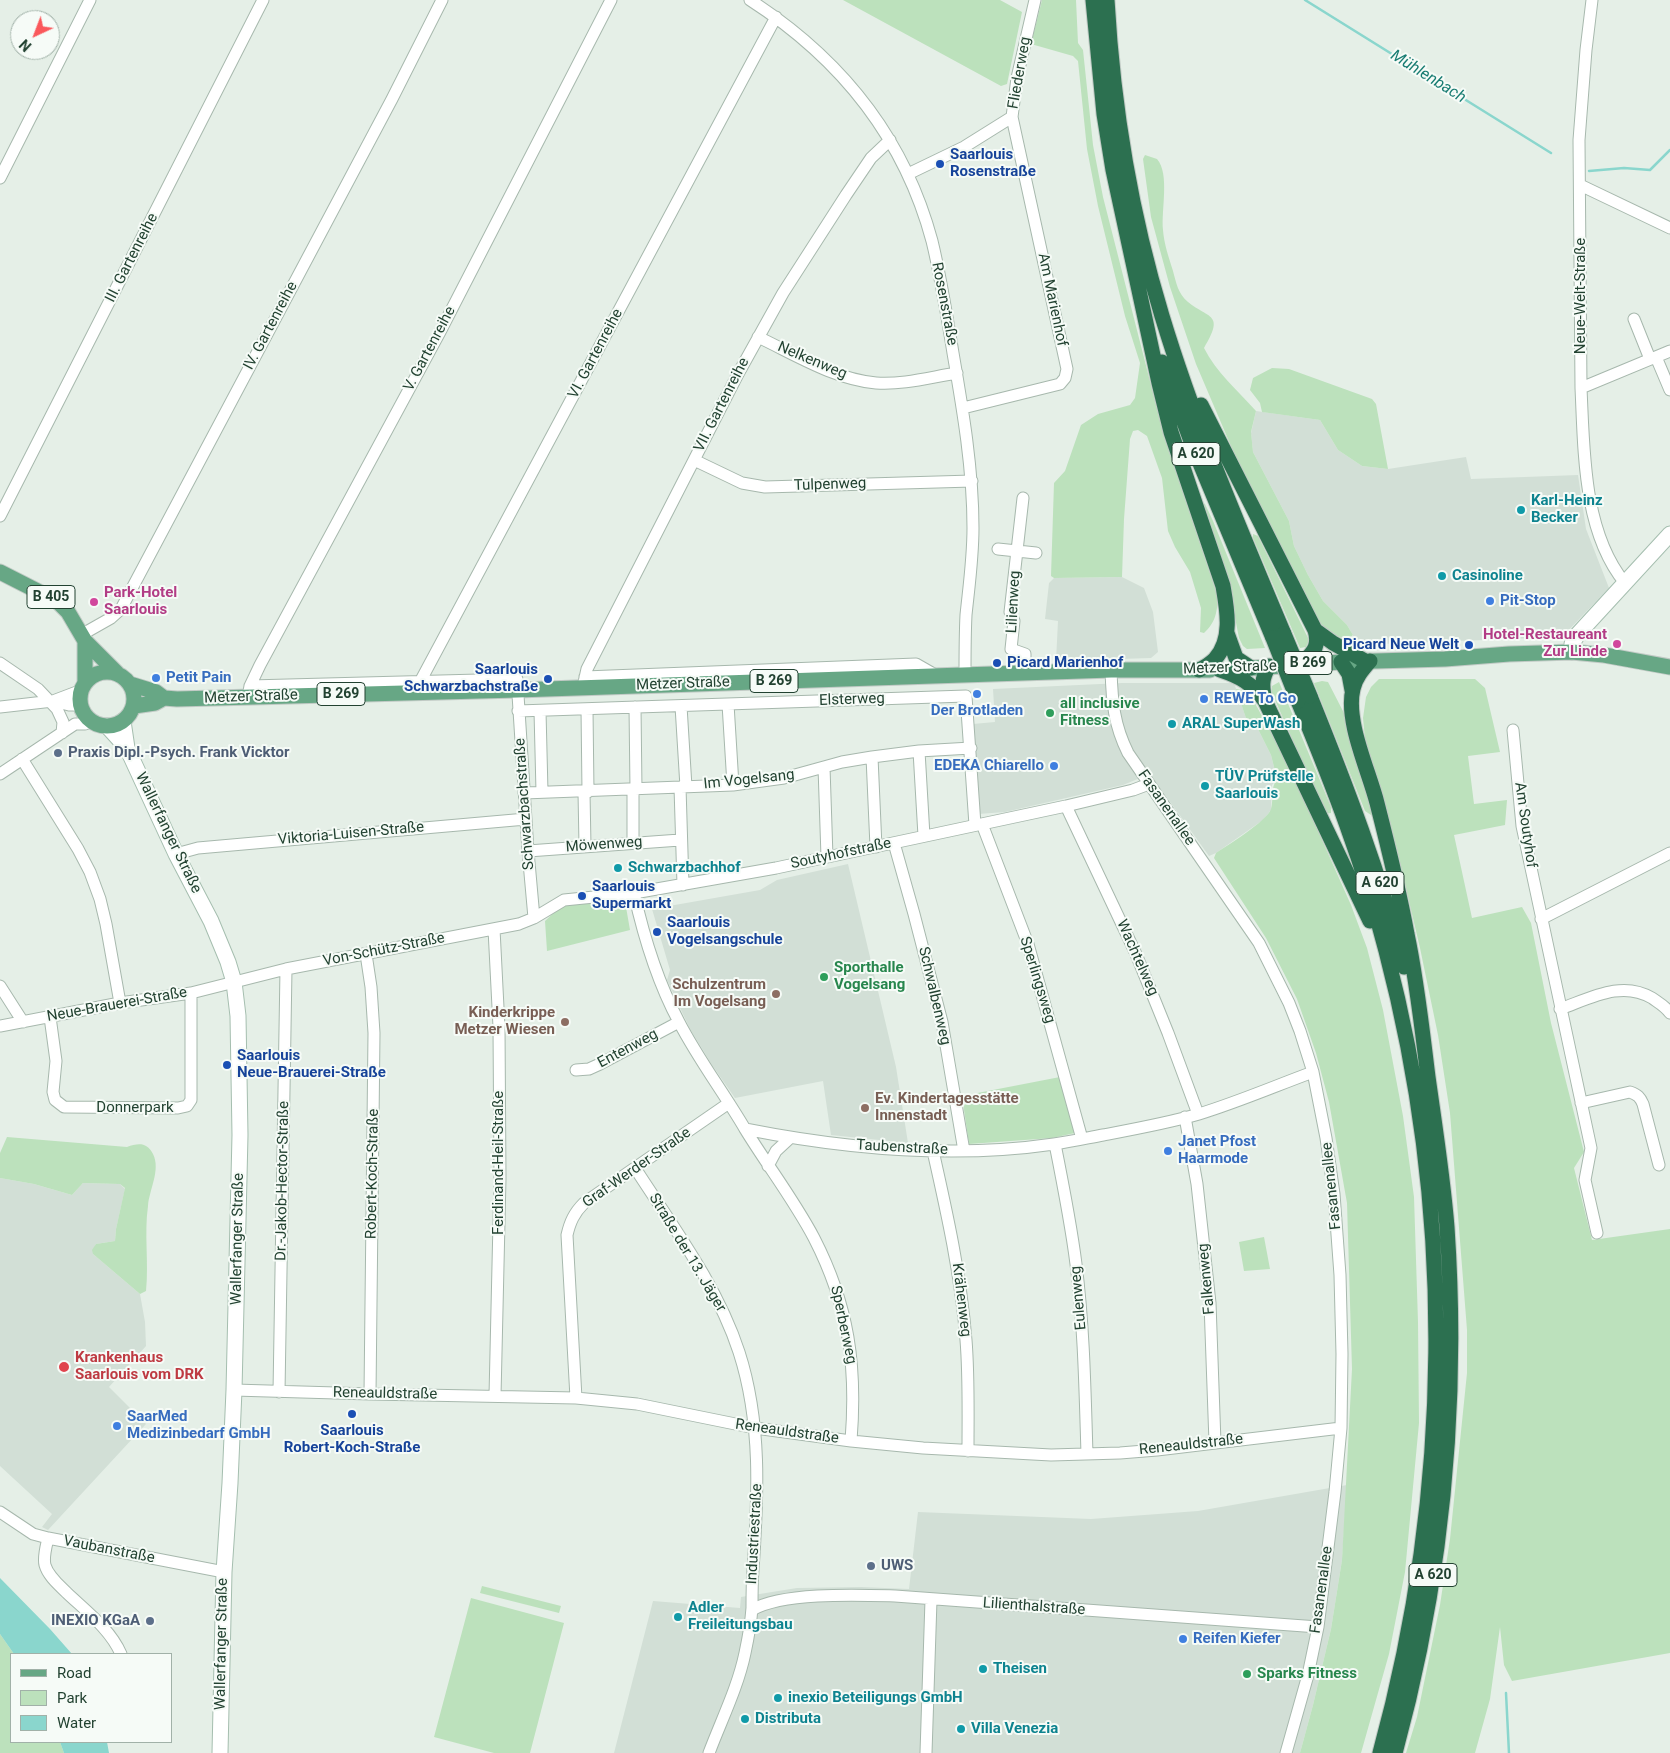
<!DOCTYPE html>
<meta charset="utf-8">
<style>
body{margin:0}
#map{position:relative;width:1670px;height:1753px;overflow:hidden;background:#e5efe7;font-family:Roboto,sans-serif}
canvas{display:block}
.legend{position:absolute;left:10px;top:1653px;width:162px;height:90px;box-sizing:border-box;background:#f6fbf7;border:1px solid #a1b1a8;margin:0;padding:6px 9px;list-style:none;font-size:15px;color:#224231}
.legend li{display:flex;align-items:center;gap:10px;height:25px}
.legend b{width:25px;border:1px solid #a1b1a8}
.north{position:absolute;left:10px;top:10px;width:50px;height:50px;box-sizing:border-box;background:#f6fbf7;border:1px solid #a1b1a8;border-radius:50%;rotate:223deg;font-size:14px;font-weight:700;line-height:20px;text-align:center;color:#224231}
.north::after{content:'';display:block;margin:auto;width:18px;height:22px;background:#fa585b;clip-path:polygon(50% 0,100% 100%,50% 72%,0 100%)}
</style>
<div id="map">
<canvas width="1670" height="1753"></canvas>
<ul class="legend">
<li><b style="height:6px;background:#67a785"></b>Road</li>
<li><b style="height:14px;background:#bce1bc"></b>Park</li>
<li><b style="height:14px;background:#8ad6cd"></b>Water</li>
</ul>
<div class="north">N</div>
</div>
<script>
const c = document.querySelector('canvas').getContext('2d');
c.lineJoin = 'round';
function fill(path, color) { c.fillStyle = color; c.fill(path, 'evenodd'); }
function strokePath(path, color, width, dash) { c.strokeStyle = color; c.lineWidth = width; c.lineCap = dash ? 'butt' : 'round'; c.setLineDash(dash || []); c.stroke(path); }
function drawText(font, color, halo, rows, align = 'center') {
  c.font = font + ' Roboto,sans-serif'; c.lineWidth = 4; c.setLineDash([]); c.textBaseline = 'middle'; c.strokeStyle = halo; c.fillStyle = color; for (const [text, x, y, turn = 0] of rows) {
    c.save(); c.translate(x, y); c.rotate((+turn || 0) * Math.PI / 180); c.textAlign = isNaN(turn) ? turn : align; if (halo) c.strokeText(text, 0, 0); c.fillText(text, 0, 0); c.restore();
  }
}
fill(new Path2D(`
 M1256 411 1320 420 1338 450 1362 466 1388 469 1466 457 1471 479 1578 475 1586 529 1609 588 1562 637 1354 645 1353 635 1347 625 1323 601 1308 575 1294 546 1289 521 1253 452 1251 433Z
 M1122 577 1144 588 1153 612 1158 652 1151 658 1056 661 1058 621 1045 619 1049 583 1054 578Z
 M1122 683H1234L1247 721 1258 729 1271 755 1277 779 1272 785 1271 810 1263 820 1216 853 1209 856 1150 774 1123 785 1005 812 978 814 973 724 995 722 993 689Z
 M848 864 896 1067 908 1143 831 1135 823 1081 735 1098 712 1065 690 1029 667 980 670 970 652 909 760 890 777 880Z
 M0 1178 34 1184 72 1195 83 1183 120 1184 125 1189 116 1229 115 1241 96 1244 93 1254 140 1294 145 1322 146 1346 109 1387 146 1424 48 1530 42 1527 52 1514 0 1466Z
 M1347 1485 1342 1560 1331 1629 1313 1705 1300 1753H614L653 1601 740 1608 741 1597 797 1588 861 1587 909 1589 918 1512 1091 1519 1198 1511Z`), '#d2dfd6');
fill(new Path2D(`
 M843 0H1000L1022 12 1007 84 1001 86Z
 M1042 0H1076L1078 43 1083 50 1093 145 1103 197 1164 436 1218 597C1217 612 1216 622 1204 633L1200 632 1201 608 1190 572 1175 547 1168 531 1162 478 1147 436 1138 430 1133 431 1130 439 1124 519 1122 577 1054 578 1051 576 1054 483 1065 471 1081 425 1098 414 1130 405 1135 398 1140 363 1125 316 1098 206 1087 149 1078 61 1073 56 1031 44Z
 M1145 155 1157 159C1170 174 1161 210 1163 230 1164 244 1169 258 1173 271 1176 282 1178 294 1188 302 1209 319 1225 313 1204 348 1216 372 1238 391 1256 411L1251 432 1253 452 1289 521 1294 546 1308 575 1323 601 1347 625 1353 635 1348 639C1334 637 1326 630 1317 620L1251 493 1196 364 1170 287 1151 217 1143 159Z
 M1272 368 1289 369 1372 399 1376 404 1388 469 1362 466 1338 450 1320 420 1262 412 1260 403 1250 390 1253 378Z
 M1202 502 1205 504 1213 521 1265 648 1247 649 1243 646 1239 638 1230 592Z
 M1253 534 1258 536 1309 640 1306 647 1300 648 1253 538Z
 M1379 679H1475L1485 688 1500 752 1468 756 1474 804 1507 800 1505 825 1454 835 1472 918 1522 907 1531 923 1551 1023 1584 1152 1574 1168 1592 1240 1670 1229V1653L1512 1681 1504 1665 1500 1627 1490 1699 1475 1753H1406L1417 1717 1440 1605 1450 1539 1467 1373V1330L1450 1113 1438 1035 1420 948 1396 846 1365 739 1363 718 1366 697 1371 687Z
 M1322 681 1328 682 1346 717 1373 814 1371 815 1365 811 1314 683Z
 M1279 682 1331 807V813L1325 814 1272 693V686Z
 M1236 689 1242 690 1252 698 1286 759 1351 905 1367 948 1383 1010 1403 1116 1414 1197 1418 1322 1419 1423 1405 1572 1389 1654 1361 1753H1300L1313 1705 1331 1629 1342 1560 1352 1369 1347 1203 1329 1102 1316 1053 1297 999 1266 938 1214 858 1216 853C1228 845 1267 821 1271 809 1274 798 1270 789 1277 779L1271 755 1258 729 1247 721Z
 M622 902 626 907 630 930 547 951 545 921 560 907 573 903Z
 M1060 1077 1075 1133 1052 1138 969 1144 962 1096Z
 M7 1137 127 1147C138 1143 147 1142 153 1154 161 1170 149 1190 148 1206 144 1234 149 1263 146 1291L140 1294 93 1254 92 1250 96 1244 115 1241 116 1229 125 1188 120 1184 83 1183 72 1195 34 1184 0 1178V1153Z
 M1264 1237 1270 1269 1244 1271 1239 1242Z
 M482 1586 561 1606 559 1613 480 1593Z
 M471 1598 564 1623 530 1753H494L434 1737Z
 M0 1634 14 1654H11V1742H60L64 1753H0Z`), '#bce1bc');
fill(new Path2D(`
 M0 1578 50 1629 72 1654H14L0 1634Z
 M60 1742H107L109 1753H64Z`), '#8ad6cd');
strokePath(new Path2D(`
 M1305 0 1551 153
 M1589 171 1624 168 1650 170 1670 150
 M1506 1693 1509 1753`), '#8ad6cd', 2.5);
const minor = new Path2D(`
 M750 0C840 58 904 137 932 241 941 278 947 316 953 353 963 411 973 469 973 528 973 558 969 586 966 615 965 635 965 655 965 675
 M1592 0 1586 50 1579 140 1581 388C1584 451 1583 532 1625 583
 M908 174 964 147 1012 117
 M0 178 90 0
 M1580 185 1670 228
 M1634 319 1650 359
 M758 337C796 355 834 379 876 383 903 385 931 377 957 373
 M1656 357 1670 390
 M1581 388 1670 351
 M963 408 1060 384 1065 378 1067 369 1012 117 1017 78 1035 0
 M694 460 742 483 765 487 972 481
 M1023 498 1010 612 1014 621 1011 649 1025 654V673
 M0 516 263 0
 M998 549 1036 553
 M81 635 111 618 121 609 392 99 442 0
 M0 663 38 689 57 709 63 722 62 733
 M1111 670C1112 702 1114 725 1128 753L1259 943 1289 1003 1300 1031 1313 1072 1326 1138 1334 1194 1340 1275 1342 1354 1341 1428 1335 1492 1318 1627 1308 1675 1286 1753
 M585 677 916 664 937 676
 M250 686 517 679 528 851 534 918
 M583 687 587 669 738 374 783 293 846 195 871 158 890 140
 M419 692 421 680 776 17
 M248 697 250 686 260 665 440 332 611 0
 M53 701 69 705H81
 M728 704 733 785
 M681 706 686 787
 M0 707 53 701 82 690
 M635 707 636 790
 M587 709 588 792
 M518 711 966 696 975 825
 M540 711 542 792
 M1513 730 1522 826 1591 1148 1585 1180 1597 1233
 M919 751 924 836
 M872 757 876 847
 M22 759 78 849 90 872 100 899 106 924 120 1003
 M824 767 827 857
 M0 774 75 724H85L91 721
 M680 787 683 885
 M633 790V843
 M584 792 585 846
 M524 793 733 785 784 778 842 762 872 757 919 751 971 748
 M1066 806 1136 954 1168 1033 1198 1114
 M982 824 1028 944 1082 1139
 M894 843 914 914 942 1022 964 1151
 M528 851 680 840
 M176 854 198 848 526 819
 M634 893C644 938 657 981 679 1022 698 1059 724 1093 745 1129 846 1149 951 1159 1054 1144 1070 1142 1087 1138 1103 1135 1135 1129 1168 1123 1199 1114 1238 1102 1275 1086 1313 1072
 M1541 919 1670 853
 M494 929 499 1027 500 1178 495 1396
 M366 954 371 987 374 1033 370 1394
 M0 986 23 1022
 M1560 1009C1591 998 1622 980 1652 998 1659 1003 1665 1006 1670 1013
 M50 1017 56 1061 53 1092 55 1100 64 1107 178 1108 187 1106 191 1100V993
 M0 1026 120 1003 191 993 286 969 519 924 534 918 564 900 634 893 776 868 1066 806 1133 790 1149 784
 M576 1070 589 1069 600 1064 679 1022
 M1581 1103 1630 1092C1638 1095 1640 1097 1643 1104L1659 1165
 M1185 1117 1197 1184 1210 1303 1215 1443
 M745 1129C767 1165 794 1200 814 1238 849 1306 857 1366 851 1441
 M1055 1144C1063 1184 1071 1224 1076 1264 1084 1327 1085 1391 1087 1454
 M933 1151C947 1213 961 1276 966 1340 969 1377 968 1414 968 1451
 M768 1166 776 1151 790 1138
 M635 1168C673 1227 717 1285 739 1352 762 1423 758 1497 753 1570 752 1583 752 1596 752 1608 751 1622 748 1639 745 1653 738 1687 721 1721 709 1753
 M234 1390 370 1394 576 1398 637 1404 755 1428 851 1441 923 1448 1051 1455 1120 1453 1157 1450 1341 1428
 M279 1392 286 969
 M576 1398 567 1235C570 1222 574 1213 584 1203L729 1103
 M0 1512 33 1534 48 1538 224 1572
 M48 1538C46 1547 43 1557 45 1565 48 1576 59 1585 67 1593 86 1611 110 1629 121 1654
 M752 1610C783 1592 858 1595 895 1596L1318 1627
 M926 1753 931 1600`);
const secondary = new Path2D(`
 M1572 652V644L1578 634 1670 534
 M123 721 127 748 176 854 211 921 228 962 234 982 238 1016 240 1135 234 1390 230 1483 224 1572 220 1753
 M107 726 127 748`);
const primary = new Path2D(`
 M0 572 57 601 68 612 85 641 117 673
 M85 641V683
 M1238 669 1341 662 1445 659 1509 654 1572 652 1604 655 1670 667
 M80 699a27 27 0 1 1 54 0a27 27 0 1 1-54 0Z
 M130 684 156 692 164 698 177 699 517 690 1111 670H1210
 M134 706 155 703 164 698`);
const motorway = new Path2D(`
 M1093 0 1104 114 1113 170 1159 383 1171 432 1223 586C1227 609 1233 639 1215 659 1211 663 1205 667 1199 670
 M1107 0C1113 107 1131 214 1162 316 1195 425 1240 529 1284 634
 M1162 362 1192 444 1273 638
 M1201 405 1315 630C1320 647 1313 652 1302 664
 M1315 630 1333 643 1365 661
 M1227 633 1236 658 1251 668
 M1370 661C1363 669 1355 678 1353 689 1345 721 1369 771 1377 803 1388 846 1399 890 1407 934 1417 981 1422 1029 1428 1077 1435 1127 1443 1177 1447 1227 1459 1404 1442 1582 1395 1753
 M1341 662 1349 674 1352 690
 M1269 666C1261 679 1262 687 1265 701L1370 921
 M1220 670C1241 677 1251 683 1265 701
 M1310 696C1346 785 1380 874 1404 967
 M1298 701C1332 783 1364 865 1386 951 1455 1214 1452 1491 1380 1753`);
strokePath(minor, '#a7b8ad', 13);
strokePath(secondary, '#a5beaf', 17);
strokePath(primary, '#c1cac5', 17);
strokePath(motorway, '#c1cac5', 17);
strokePath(minor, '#fff', 11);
strokePath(secondary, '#fff', 15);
strokePath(primary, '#67a785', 15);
strokePath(motorway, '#2c7050', 15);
const motorwayBridge = new Path2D(`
 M1284 634 1310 696
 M1273 638 1298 701`);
strokePath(motorwayBridge, '#c1cac5', 17, []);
strokePath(motorwayBridge, '#2c7050', 15);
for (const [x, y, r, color] of [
 [940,164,5,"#1a4fb4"],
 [1521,510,5,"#0f9aa8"],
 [1442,576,5,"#0f9aa8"],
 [1490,601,5,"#3f7fe0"],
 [94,602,5,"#d1479c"],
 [1617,644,5,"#d1479c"],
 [1469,645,5,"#1a4fb4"],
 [997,663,5,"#1a4fb4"],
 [156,678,5,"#3f7fe0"],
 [548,679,5,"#1a4fb4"],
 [977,694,5,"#3f7fe0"],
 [1204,699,5,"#3f7fe0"],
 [1050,713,5,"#2e9e5b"],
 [1172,724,5,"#0f9aa8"],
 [58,753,5,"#5c6f8a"],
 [1054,766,5,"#3f7fe0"],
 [1205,786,5,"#0f9aa8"],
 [618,868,5,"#0f9aa8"],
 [582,896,5,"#1a4fb4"],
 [657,932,5,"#1a4fb4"],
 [824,977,5,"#2e9e5b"],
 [776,994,5,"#8d6e63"],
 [565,1022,5,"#8d6e63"],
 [227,1065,5,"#1a4fb4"],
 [865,1108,5,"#8d6e63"],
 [1168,1151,5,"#3f7fe0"],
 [64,1367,6,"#e0444e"],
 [352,1414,5,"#1a4fb4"],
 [117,1426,5,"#3f7fe0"],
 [871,1566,5,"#5c6f8a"],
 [678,1617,5,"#0f9aa8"],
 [150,1621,5,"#5c6f8a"],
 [1183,1639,5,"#3f7fe0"],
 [983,1669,5,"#0f9aa8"],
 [1247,1674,5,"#2e9e5b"],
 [778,1698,5,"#0f9aa8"],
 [745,1719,5,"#0f9aa8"],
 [961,1729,5,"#0f9aa8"]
]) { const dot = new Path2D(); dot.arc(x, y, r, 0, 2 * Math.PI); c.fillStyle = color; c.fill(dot); strokePath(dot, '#f6fbf7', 2); }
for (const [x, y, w] of [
 [1196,454,48],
 [51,597,48],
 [1308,663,48],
 [774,681,48],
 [341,694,48],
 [1380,883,48],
 [1433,1575,48]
]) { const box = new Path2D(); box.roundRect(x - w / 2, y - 11.5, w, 23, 4); c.fillStyle = '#f6fbf7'; c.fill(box); strokePath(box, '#224231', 1); }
drawText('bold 14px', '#224231', null, [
 ["A 620",1196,454],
 ["B 405",51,597],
 ["B 269",1308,663],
 ["B 269",774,681],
 ["B 269",341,694],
 ["A 620",1380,883],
 ["A 620",1433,1575]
]);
drawText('15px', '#224231', '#f6fbf7', [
 ["Fliederweg",1020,73,-80],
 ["III. Gartenreihe",132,258,-63],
 ["Neue-Welt-Straße",1581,296,-90],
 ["Am Marienhof",1052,300,78],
 ["Rosenstraße",944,304,79],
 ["IV. Gartenreihe",271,326,-62],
 ["V. Gartenreihe",430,349,-62],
 ["VI. Gartenreihe",596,354,-62],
 ["Nelkenweg",812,361,23],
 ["VII. Gartenreihe",722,405,-63],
 ["Tulpenweg",830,485,-2],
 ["Lilienweg",1014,602,-87],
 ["Metzer Straße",1230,668,-2],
 ["Metzer Straße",683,684,-2],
 ["Metzer Straße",251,697,-2],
 ["Elsterweg",852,700,-2],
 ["Im Vogelsang",749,780,-6],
 ["Schwarzbachstraße",525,804,-94],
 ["Fasanenallee",1166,808,55],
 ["Am Soutyhof",1525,825,82],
 ["Wallerfanger Straße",168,833,64],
 ["Viktoria-Luisen-Straße",351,834,-5],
 ["Möwenweg",604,845,-4],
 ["Soutyhofstraße",841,854,-12],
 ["Von-Schütz-Straße",384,950,-11],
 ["Wachtelweg",1137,958,66],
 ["Sperlingsweg",1037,980,73],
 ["Schwalbenweg",934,996,77],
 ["Neue-Brauerei-Straße",117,1005,-10],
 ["Entenweg",628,1049,-28],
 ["Donnerpark",135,1108],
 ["Taubenstraße",902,1148,3],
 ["Ferdinand-Heil-Straße",499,1163,-90],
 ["Graf-Werder-Straße",637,1168,-35],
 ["Robert-Koch-Straße",373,1174,-89],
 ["Dr.-Jakob-Hector-Straße",283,1181,-89],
 ["Fasanenallee",1332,1186,-96],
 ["Wallerfanger Straße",238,1239,-89],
 ["Straße der 13. Jäger",687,1253,59],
 ["Falkenweg",1207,1279,-95],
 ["Eulenweg",1079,1298,-95],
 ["Krähenweg",961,1300,83],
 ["Sperberweg",843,1325,78],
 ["Reneauldstraße",385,1394,1],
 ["Reneauldstraße",787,1432,8],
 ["Reneauldstraße",1191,1445,-6],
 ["Industriestraße",755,1534,-87],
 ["Vaubanstraße",109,1550,11],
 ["Fasanenallee",1322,1590,-82],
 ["Lilienthalstraße",1034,1607,4],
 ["Wallerfanger Straße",222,1644,-89]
]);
drawText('bold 15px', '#164399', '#f6fbf7', [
 ["Saarlouis",950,155],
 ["Rosenstraße",950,172],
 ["Picard Neue Welt",1459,645,"right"],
 ["Picard Marienhof",1007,663],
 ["Saarlouis",538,670,"right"],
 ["Schwarzbachstraße",538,687,"right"],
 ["Saarlouis",592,887],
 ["Supermarkt",592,904],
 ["Saarlouis",667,923],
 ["Vogelsangschule",667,940],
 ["Saarlouis",237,1056],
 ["Neue-Brauerei-Straße",237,1073],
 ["Saarlouis",352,1431,"center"],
 ["Robert-Koch-Straße",352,1448,"center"]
], 'left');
drawText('bold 15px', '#0d838f', '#f6fbf7', [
 ["Karl-Heinz",1531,501],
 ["Becker",1531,518],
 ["Casinoline",1452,576],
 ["ARAL SuperWash",1182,724],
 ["TÜV Prüfstelle",1215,777],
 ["Saarlouis",1215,794],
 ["Schwarzbachhof",628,868],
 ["Adler",688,1608],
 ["Freileitungsbau",688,1625],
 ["Theisen",993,1669],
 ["inexio Beteiligungs GmbH",788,1698],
 ["Distributa",755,1719],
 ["Villa Venezia",971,1729]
], 'left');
drawText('bold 15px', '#b23c85', '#f6fbf7', [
 ["Park-Hotel",104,593],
 ["Saarlouis",104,610],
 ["Hotel-Restaureant",1607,635,"right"],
 ["Zur Linde",1607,652,"right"]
], 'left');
drawText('bold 15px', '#366cbe', '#f6fbf7', [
 ["Pit-Stop",1500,601],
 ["Petit Pain",166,678],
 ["REWE To Go",1214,699],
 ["Der Brotladen",977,711,"center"],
 ["EDEKA Chiarello",1044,766,"right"],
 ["Janet Pfost",1178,1142],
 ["Haarmode",1178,1159],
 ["SaarMed",127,1417],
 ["Medizinbedarf GmbH",127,1434],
 ["Reifen Kiefer",1193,1639]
], 'left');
drawText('bold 15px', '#27864d', '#f6fbf7', [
 ["all inclusive",1060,704],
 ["Fitness",1060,721],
 ["Sporthalle",834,968],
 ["Vogelsang",834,985],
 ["Sparks Fitness",1257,1674]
], 'left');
drawText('bold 15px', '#4e5e75', '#f6fbf7', [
 ["Praxis Dipl.-Psych. Frank Vicktor",68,753],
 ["UWS",881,1566],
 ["INEXIO KGaA",140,1621,"right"]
], 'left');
drawText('bold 15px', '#785e54', '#f6fbf7', [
 ["Schulzentrum",766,985],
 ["Im Vogelsang",766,1002],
 ["Kinderkrippe",555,1013],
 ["Metzer Wiesen",555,1030],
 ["Ev. Kindertagesstätte",875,1099,"left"],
 ["Innenstadt",875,1116,"left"]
], 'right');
drawText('bold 15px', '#be3a42', '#f6fbf7', [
 ["Krankenhaus",75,1358],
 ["Saarlouis vom DRK",75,1375]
], 'left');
drawText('italic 16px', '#187c72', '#f6fbf7', [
 ["Mühlenbach",1428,77,32]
]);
</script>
